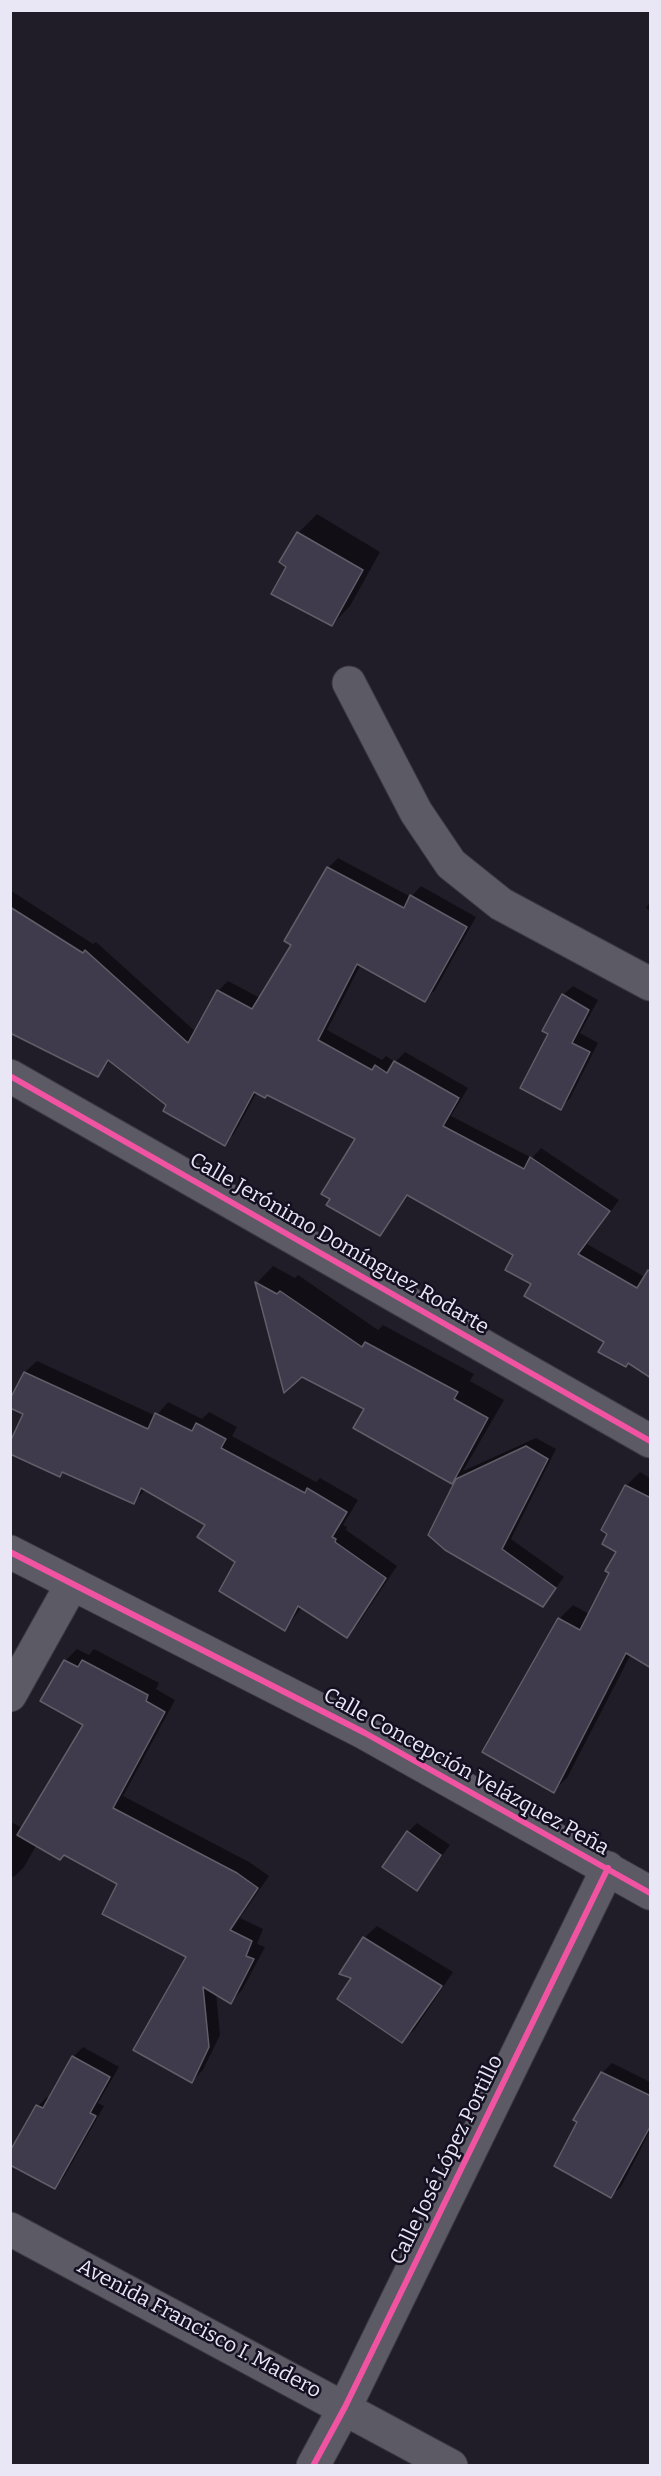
<!DOCTYPE html>
<meta charset="utf-8">
<style>
body{margin:0}
#map{position:relative;width:661px;height:2476px;overflow:hidden;background:#201d28;font-family:Bitter,serif}
canvas{display:block}
.frame{position:absolute;inset:0;border:12px solid #e9e7f5;pointer-events:none}
</style>
<div id="map">
<canvas width="661" height="2476"></canvas>
<div class="frame"></div>
</div>
<script>
const c = document.querySelector('canvas').getContext('2d');
c.lineJoin = 'round';
function fill(path, color) { c.fillStyle = color; c.fill(path, 'evenodd'); }
function strokePath(path, color, width, dash) { c.strokeStyle = color; c.lineWidth = width; c.lineCap = dash ? 'butt' : 'round'; c.setLineDash(dash || []); c.stroke(path); }
function drawText(font, color, halo, rows, align = 'center') {
  c.font = font + ' Bitter,serif'; c.lineWidth = 5; c.setLineDash([]); c.textBaseline = 'middle'; c.strokeStyle = halo; c.fillStyle = color; for (const [text, x, y, turn = 0] of rows) {
    c.save(); c.translate(x, y); c.rotate((+turn || 0) * Math.PI / 180); c.textAlign = isNaN(turn) ? turn : align; if (halo) c.strokeText(text, 0, 0); c.fillText(text, 0, 0); c.restore();
  }
}
fill(new Path2D(`
 M317 514 380 552 350 606 332 625 288 566 298 533Z
 M338 858 411 897 421 886 476 917 435 990 425 1000 361 964 327 1030 382 1060 386 1056 395 1062 405 1052 468 1088 451 1116 532 1158 541 1148 619 1200 587 1244 645 1277 650 1269V1369L629 1362 626 1365 606 1342 533 1283 515 1255 409 1195 380 1234 358 1139 267 1094 257 1092 234 1134 224 1144 168 1105 111 1060 97 1075 10 1031V890L93 944 96 942 196 1032 218 991 228 981 260 998 293 944 286 940 328 868Z
 M650 902V911L646 908Z
 M573 986 598 1000 580 1033 598 1043 570 1098 561 1108 550 1033 563 995Z
 M273 1266 295 1278 298 1275 378 1330 383 1325 474 1374 470 1381 504 1400 463 1471 536 1438 556 1449 511 1539 564 1577 543 1605 429 1534 458 1476 452 1482 366 1409 302 1375 285 1391 257 1283Z
 M37 1361 156 1416 168 1402 202 1419 209 1412 237 1427 232 1436 316 1482 320 1478 358 1500 343 1525 347 1527 346 1530 397 1566 358 1624 347 1636 302 1607 285 1629 237 1561 207 1524 146 1489 133 1502 64 1471 59 1476 25 1414 10 1402 25 1372Z
 M640 1472 650 1478V1666L631 1654 567 1778 553 1791 484 1751 559 1619 573 1605 589 1614 611 1573 618 1552 609 1533 603 1530 626 1486Z
 M77 1649 89 1655 94 1649 159 1683 156 1689 175 1700 123 1796 249 1862 269 1876 240 1918 263 1929 257 1944 265 1947 242 1990 231 2002 216 1993 220 2035 203 2070 192 2081 188 1956 119 1883 65 1854 37 1844 24 1867 14 1877 10 1875V1825L13 1823 22 1828 85 1725 65 1661Z
 M417 1823 450 1845 417 1889 408 1832Z
 M377 1926 453 1972 415 2029 402 2041 353 1977 364 1938Z
 M83 2047 119 2067 98 2103 104 2106 64 2177 54 2187 38 2106 47 2097 50 2098 73 2057Z
 M612 2063 650 2082V2131L621 2187 611 2196 602 2073Z`), '#0007');
const building = new Path2D(`
 M297 532 363 570 332 626 271 594 286 567 279 562Z
 M327 867 404 908 410 895 467 927 425 1002 357 964 318 1040 372 1070 375 1065 387 1073 394 1061 459 1098 443 1126 524 1169 530 1157 610 1211 578 1254 637 1288 648 1270 651 1272V1378L628 1363 626 1367 598 1352 604 1342 524 1296 531 1284 505 1270 513 1255 407 1195 380 1236 326 1205 330 1199 321 1194 355 1139 267 1095 265 1098 254 1092 225 1146 163 1111 166 1105 108 1060 98 1077 10 1033V907L83 953 85 950 188 1043 217 990 252 1009 291 945 284 941Z
 M562 994 589 1010 572 1043 590 1052 561 1110 520 1088 548 1034 542 1031Z
 M255 1282 277 1294 280 1291 362 1347 365 1342 458 1392 454 1399 488 1418 452 1484 353 1428 364 1409 302 1377 284 1393Z
 M24 1372 148 1429 155 1413 192 1431 196 1423 226 1439 221 1448 305 1493 307 1488 347 1512 332 1537 336 1539 335 1542 386 1578 347 1638 298 1606 285 1631 219 1591 235 1562 197 1537 205 1525 141 1488 134 1504 62 1472 60 1477 10 1454V1442L23 1414 10 1408V1399Z
 M526 1446 548 1459 502 1549 556 1588 543 1607 445 1550 428 1535 456 1479Z
 M625 1485 649 1497 651 1494V1668L626 1653 554 1793 482 1752 558 1618 580 1630 609 1573 605 1571 616 1552 602 1544 607 1534 601 1530Z
 M64 1660 78 1667 82 1660 148 1695 146 1701 165 1712 113 1808 237 1873 258 1888 230 1930 252 1941 246 1956 254 1959 231 2004 203 1987 209 2047 192 2083 133 2050 186 1957 102 1914 117 1884 64 1855 60 1860 17 1835 83 1725 40 1701Z
 M407 1831 441 1855 417 1891 382 1867Z
 M363 1937 442 1986 402 2043 337 1999 351 1978 339 1974Z
 M72 2056 110 2077 90 2113 96 2116 55 2189 10 2165V2151L36 2105 43 2108Z
 M601 2072 651 2096V2125L611 2198 554 2166 577 2122 573 2120Z`);
fill(building, '#3f3b4c');
strokePath(building, '#605e68', 1.5);
const street = new Path2D(`
 M349 683 416 812 451 864 501 904 650 984
 M10 1076 650 1441
 M10 1552 365 1733 650 1893
 M10 1695 72 1584
 M10 2229 451 2466
 M313 2466 345 2407 608 1868`);
strokePath(street, '#3a3841', 35);
strokePath(street, '#5c5a64', 33);
strokePath(new Path2D(`
 M10 1076 650 1441
 M10 1552 365 1733 650 1893
 M313 2466 345 2407 608 1868`), '#f153a3', 6);
drawText('21px', '#e9e7f5', '#141022', [
 ["Calle Jerónimo Domínguez Rodarte",339,1244,30],
 ["Calle Concepción Velázquez Peña",466,1772,29],
 ["Calle José López Portillo",447,2160,-64],
 ["Avenida Francisco I. Madero",199,2329,28]
]);
</script>
